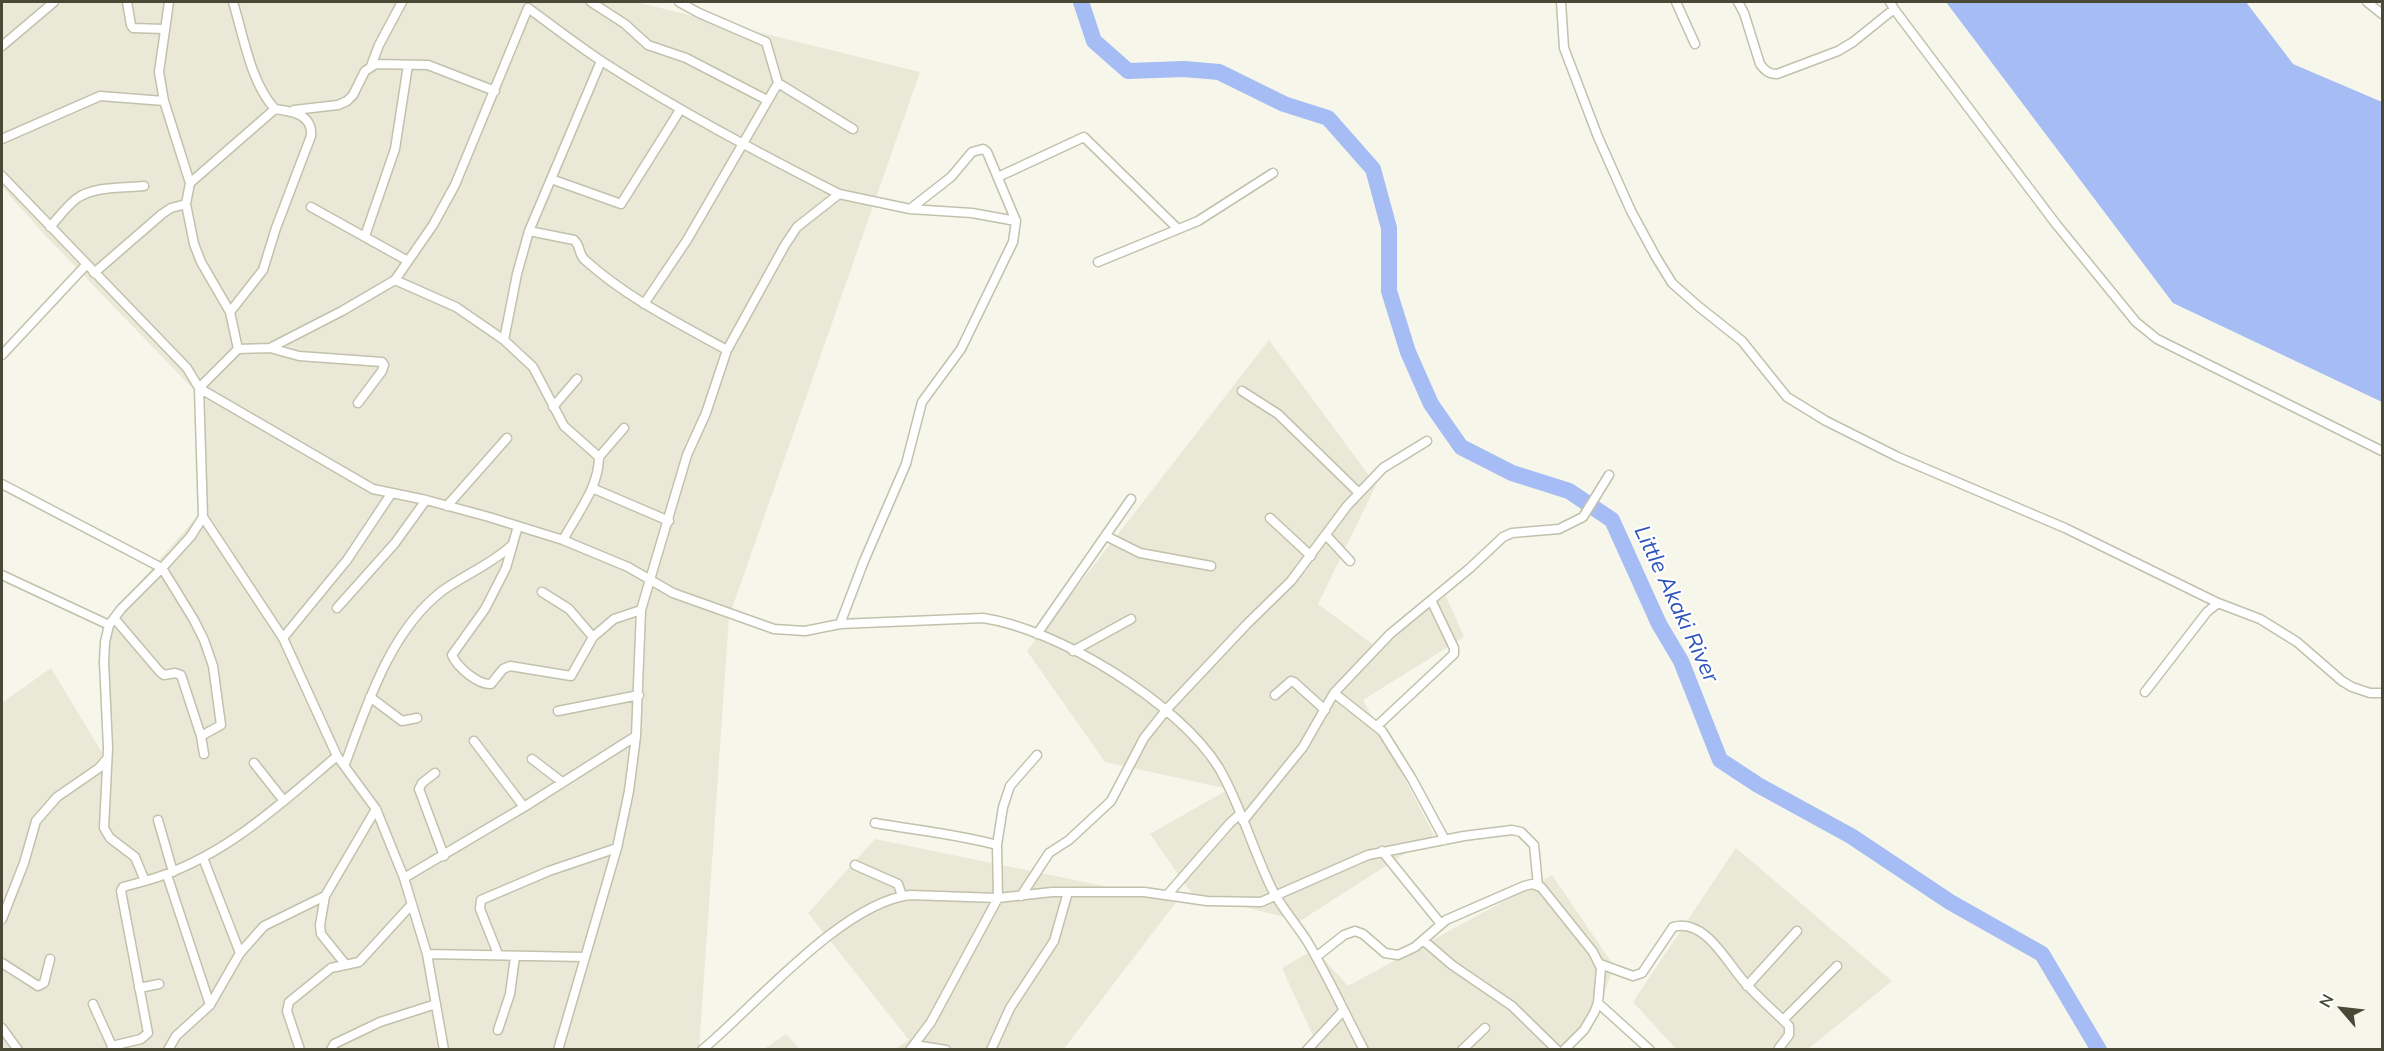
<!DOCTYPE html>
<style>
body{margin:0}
#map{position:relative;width:2384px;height:1051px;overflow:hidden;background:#f6f6ea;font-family:Mulish,sans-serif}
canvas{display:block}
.frame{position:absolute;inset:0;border:3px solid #4a4938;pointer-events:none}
.north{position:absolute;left:2312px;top:979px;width:60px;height:60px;-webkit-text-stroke:4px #fff;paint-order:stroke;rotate:298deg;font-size:16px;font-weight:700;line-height:24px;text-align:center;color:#4a4938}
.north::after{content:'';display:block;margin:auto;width:21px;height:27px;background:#4a4938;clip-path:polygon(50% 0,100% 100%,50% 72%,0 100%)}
</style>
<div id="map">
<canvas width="2384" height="1051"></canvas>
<div class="frame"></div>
<div class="north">N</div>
</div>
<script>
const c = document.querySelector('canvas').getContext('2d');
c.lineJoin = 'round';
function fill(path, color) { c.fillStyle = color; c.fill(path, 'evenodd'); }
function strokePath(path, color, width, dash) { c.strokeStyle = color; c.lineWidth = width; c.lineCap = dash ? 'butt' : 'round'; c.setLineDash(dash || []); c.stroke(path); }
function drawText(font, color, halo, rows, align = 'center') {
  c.font = font + ' Mulish,sans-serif'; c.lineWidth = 4.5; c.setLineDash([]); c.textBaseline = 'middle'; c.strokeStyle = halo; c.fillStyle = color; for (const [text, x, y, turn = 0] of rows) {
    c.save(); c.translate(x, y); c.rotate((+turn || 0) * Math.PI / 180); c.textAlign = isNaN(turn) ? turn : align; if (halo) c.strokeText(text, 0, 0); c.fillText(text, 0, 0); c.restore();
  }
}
fill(new Path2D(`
 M2 2H636L920 72 729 617 699 1049H2V703L51 668 104 756V623L201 512 195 391 43 233 2 187Z
 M1269 340 1376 485 1318 604 1375 646 1446 596 1464 637 1363 700 1434 835 1300 921 1192 894 1150 834 1229 789 1105 762 1027 651Z
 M875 839 1177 901 1063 1050 895 1049 909 1040 808 913Z
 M1736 848 1892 981 1808 1049H1676L1633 1002Z
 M1552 875 1614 966 1591 1030 1570 1050 1303 1049 1314 1038 1282 968 1315 949 1348 986Z
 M786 1034 800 1049H764Z`), '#eae9d8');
fill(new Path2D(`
 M1946 2H2246L2293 64 2382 102V402L2173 303Z`), '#a5bcf4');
strokePath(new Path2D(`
 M1081 2 1094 41 1128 71 1184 69 1219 72 1284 104 1328 118 1373 169 1389 228V291L1408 352 1431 404 1461 447 1512 473 1569 491 1612 520 1659 624 1681 661 1720 760 1758 785 1851 836 1950 902 2042 954 2099 1050`), '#a5bcf4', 16);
const street = new Path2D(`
 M127 2 131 25 133 28 164 29
 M169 2 159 72 164 101 190 183
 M233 2C243 34 251 84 275 109L190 183 186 204 194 244 201 262 230 312 238 349 199 388 203 517 191 536 162 568 121 609 109 625 105 642 104 662 108 748 104 828 110 838 135 857 145 881C221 860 278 806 337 756
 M591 2 625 24 648 45 686 58 767 100
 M679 2 699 13 766 42 778 83
 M1561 2 1564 48 1598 137 1631 211 1656 257 1672 283 1698 306 1742 341 1787 397 1826 421 1898 457 2065 528 2218 603 2260 619 2297 642 2342 681 2352 687 2370 693H2382
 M1676 2 1695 44
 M1738 2 1744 13 1760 64C1765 71 1769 74 1777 74L1838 51 1853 42 1894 9
 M1890 2 1894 9 2056 224 2136 322 2157 339 2382 451
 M2367 2 2382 14
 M2 46 54 2
 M371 66 379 45 402 2
 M294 110 338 105 347 101 353 95 365 71 376 64 428 65 495 91
 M2 139 100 96 164 101
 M2 176 187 368 199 388 373 489 426 500 489 517 563 540 628 567 673 593 774 629 805 631 840 624 983 618C1058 629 1179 703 1219 768 1240 804 1252 847 1270 885 1279 905 1295 922 1307 941 1328 976 1345 1014 1364 1050
 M998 177 1084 137 1178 229
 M551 179 621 204 680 110
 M839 194 910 209 972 213 1016 221
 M311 207 408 261
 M50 227C58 218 66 207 76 199 93 186 123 188 144 186
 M529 231 574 240C581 246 578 254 585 260 627 298 678 323 727 350
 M365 236 395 149 408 65
 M1098 262 1198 221 1273 173
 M94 273 162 214 171 208 186 204
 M395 280 456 307 504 340 517 274 529 231 601 61
 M644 304 687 240 778 83 853 129
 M230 312 263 270 276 228 311 136C313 114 291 111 275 109
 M504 340 533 367 564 426 599 457C599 487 577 514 563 540
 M270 348 299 356 382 362 384 365 382 371 358 403
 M238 349 270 348 342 311 395 280 433 225 455 185 528 8C553 26 577 45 603 62 679 111 759 153 839 194L797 227 785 245 727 350 706 413 687 455 641 610 636 736 629 791 617 848 558 1050
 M2 355 86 265
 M1242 391 1278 414 1359 493
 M553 407 577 379
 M599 457 624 428
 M2 484 162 568 194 620 204 640 213 666 221 725 201 736
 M592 488 669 521
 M447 506 507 438
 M203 517 283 638 337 756 376 809 404 878 427 954 444 1050
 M1270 518 1311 556
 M518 526 506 568 485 609 452 655C457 667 478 685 491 684L503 669 510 666 571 676 593 637 614 619 641 610
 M1326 535 1350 561
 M1106 536 1140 553 1211 566
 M2 575 109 625
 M542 592 569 609 593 637
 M337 608 395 543 426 500
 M114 618 160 672 164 675 175 673 181 675 201 736 204 754
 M840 624 864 561 906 464 922 402 961 349 1013 242 1016 221 987 152 983 149 972 152 951 177 910 209
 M1037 634 1131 499
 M283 638 347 560 391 494
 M1073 651 1131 619
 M2145 692 2207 612 2218 603
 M1334 693 1382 731 1412 779 1445 840
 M1275 695 1291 681 1294 682 1325 710
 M370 697 402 721 417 718
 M558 711 639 695
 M1377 726 1454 654V648L1431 600
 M474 741 524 807
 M532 759 562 782
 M254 763 284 801
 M345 764C367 705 390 631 442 591 464 575 490 565 511 546
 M435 773 422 783 419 789 444 856
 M158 820 173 872
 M1243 821 1303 747 1334 693 1390 634 1470 568 1503 537 1512 533 1559 529 1583 517 1609 475
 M875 823C915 830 957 834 997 845
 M1382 851 1441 924
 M203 858 240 953
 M855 865 898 884 902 896
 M167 875 210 1005
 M404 878 524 807 636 736
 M1168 894 1230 823 1240 814
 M325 896 320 925 321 934 346 965
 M1021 896 1049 853 1069 840 1111 801 1144 738 1167 709 1247 624 1291 581 1347 506 1383 468 1427 441
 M2 919 24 863 36 821 57 797 99 768 106 760
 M1423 940 1452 965 1512 1006 1557 1050
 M427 954 584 957
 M498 954 480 909 481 900 549 871 617 848
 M1316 957 1344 935 1355 931 1363 934 1385 953 1398 955 1415 947 1446 920 1524 886 1532 884 1541 887 1593 952 1601 968 1598 1003 1594 1013 1584 1030 1564 1050
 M2 963 38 986 44 983 50 959
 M1600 964 1633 976 1642 973 1673 927C1707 917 1729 968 1749 987 1762 1001 1776 1013 1789 1026V1035L1779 1048
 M1747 986 1797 931
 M139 988 159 984
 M1598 1003 1650 1050
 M93 1004 112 1046 111 1050
 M1783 1020 1837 966
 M2 1028 18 1050
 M498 1030 510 994 515 957
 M915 1045 946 1050
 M112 1046 141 1039 148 1033 121 891 123 887 145 881
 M168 1050 176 1036 210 1005 240 953 264 926 325 896 376 809
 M300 1050 287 1011 289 1002 331 968 359 962 412 904
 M331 1050 334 1044 380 1022 436 1004
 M702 1050C756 1005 842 903 910 895L998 898 1052 892H1144L1207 901 1261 902 1368 855 1464 836 1512 830 1521 832 1534 845 1538 886
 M910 1050 931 1022 998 898 997 845 1003 807 1010 786 1037 755
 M991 1050 1010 1008 1054 941 1068 892
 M1307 1050 1343 1011
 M1462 1050 1485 1028`);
strokePath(street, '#c2c1ac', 11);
strokePath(street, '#fff', 8);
drawText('italic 22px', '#2b53bc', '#fff', [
 ["Little Akaki River",1676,604,65]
]);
</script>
